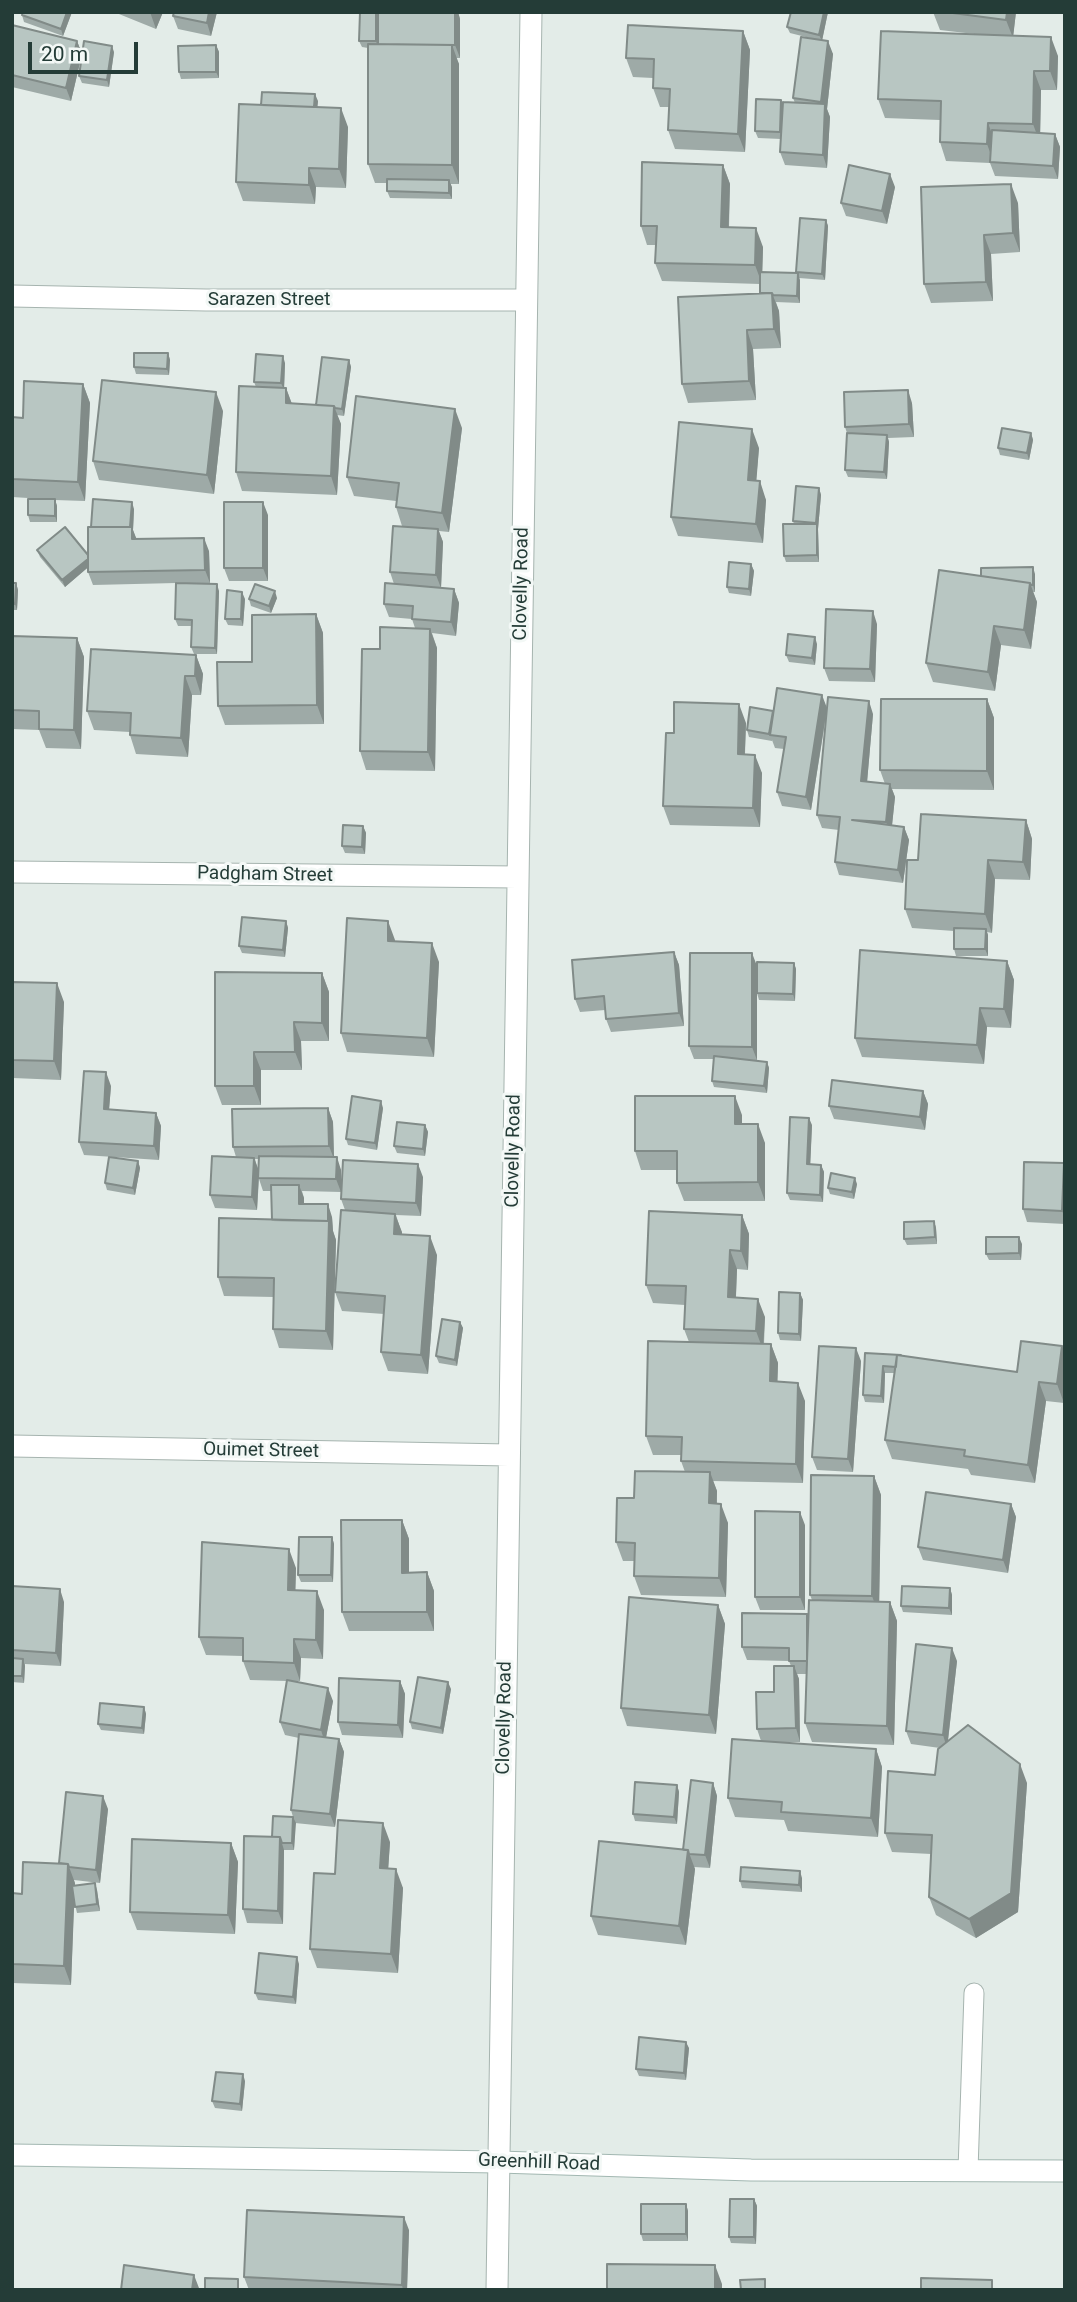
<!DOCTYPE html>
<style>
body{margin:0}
#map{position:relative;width:1077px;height:2302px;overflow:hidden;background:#e3ece8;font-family:Roboto,sans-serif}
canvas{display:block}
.frame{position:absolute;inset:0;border:14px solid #243c37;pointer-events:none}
.scale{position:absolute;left:28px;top:42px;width:110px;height:32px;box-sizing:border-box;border:4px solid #243c37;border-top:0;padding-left:9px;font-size:21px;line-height:24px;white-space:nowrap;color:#243c37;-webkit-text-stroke:5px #f3f8f6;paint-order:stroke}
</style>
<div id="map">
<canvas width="1077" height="2302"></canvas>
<div class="frame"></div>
<div class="scale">20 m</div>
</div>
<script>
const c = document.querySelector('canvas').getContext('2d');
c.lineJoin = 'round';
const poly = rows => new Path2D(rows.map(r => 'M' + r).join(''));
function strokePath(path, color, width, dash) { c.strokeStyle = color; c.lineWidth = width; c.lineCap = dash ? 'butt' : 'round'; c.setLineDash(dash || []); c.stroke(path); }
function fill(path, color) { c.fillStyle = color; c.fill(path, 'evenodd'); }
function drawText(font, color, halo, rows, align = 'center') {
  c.font = font + ' Roboto,sans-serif'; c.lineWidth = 6; c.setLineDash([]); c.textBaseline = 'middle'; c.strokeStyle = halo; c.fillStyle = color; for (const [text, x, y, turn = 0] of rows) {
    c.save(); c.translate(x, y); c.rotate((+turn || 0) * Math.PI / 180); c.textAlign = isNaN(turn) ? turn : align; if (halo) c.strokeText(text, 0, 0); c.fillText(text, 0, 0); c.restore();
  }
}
const lane = poly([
 [968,2170,974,1993]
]);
const street = poly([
 [12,296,206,300,526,300],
 [12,872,518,877],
 [12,1446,509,1455],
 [497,2290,531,12]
]);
const secondary = poly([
 [12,2155,499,2162,751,2170,1065,2171]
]);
strokePath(lane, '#a6b4af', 21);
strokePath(street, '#a6b4af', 23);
strokePath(secondary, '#a2b7b1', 23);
strokePath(lane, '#fff', 19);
strokePath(street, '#fff', 21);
strokePath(secondary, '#fff', 21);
fill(poly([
 [72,12,63,36,24,22,22,15],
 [114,12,163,12,156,29],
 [217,12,211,36,178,29,173,16],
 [376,12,378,17,378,12,458,12,460,19,460,58,456,58,459,64,459,184,451,184,452,199,390,198,387,191,387,183,375,183,368,164,368,48,362,47,359,41],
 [716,12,740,12,740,14],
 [791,12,828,12,822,40,833,54,827,109,830,117,827,168,785,165,780,152,781,139,758,138,755,131,783,105,795,103,793,98,810,38,790,33,787,27],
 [933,12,1016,12,1013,36,1058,56,1057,90,1041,90,1040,133,1055,134,1060,147,1058,179,995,176,990,163,946,161,940,142,940,120,885,118,878,99,983,35,940,30],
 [12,25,77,41,82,54,71,101,12,87],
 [743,31,750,50,745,152,675,149,668,130,669,107,660,107,653,88,653,78,633,77,626,58],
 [216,45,219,52,219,78,181,79,179,72],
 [114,52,109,87,82,83,79,76],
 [318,101,317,107,348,127,346,188,316,187,315,204,243,201,236,182],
 [723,165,730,184,729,227,763,247,762,272,796,273,796,272,826,220,828,226,825,280,799,278,800,303,776,302,779,311,781,348,753,349,756,400,688,403,682,384,760,293,760,284,662,281,655,263,656,245,647,245,641,226],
 [895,187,887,224,846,216,841,203],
 [1018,203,1020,252,991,254,993,301,931,303,924,284],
 [168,353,170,360,169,375,136,374,134,367],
 [349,360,351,367,344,416,337,415,341,424,337,495,242,491,236,472,256,387,254,382,285,363,284,388,286,388,292,404,316,405],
 [83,384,90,403,85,501,55,500,57,506,57,522,30,522,28,515,44,499,12,497,12,417,23,418],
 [912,403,914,437,888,438,889,442,887,479,848,477,845,470,847,433,845,427],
 [223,411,214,494,99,480,93,461],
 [462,428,449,532,439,531,443,542,441,588,454,589,459,603,456,636,432,633,437,648,435,771,366,770,360,751,380,649,415,628,412,619,389,617,384,604,394,584,390,572,402,526,396,507,396,501,354,496,347,477],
 [1031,433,1033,440,1029,460,1000,455,998,448],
 [759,448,756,480,766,500,763,543,678,536,671,517],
 [819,488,821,495,818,529,819,562,786,562,784,556,794,524,793,521],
 [134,509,133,530,136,539,209,551,210,583,183,583,219,591,217,654,194,654,191,647,192,626,178,626,175,619,176,583,93,585,88,572,88,567,65,587,40,557,37,550,88,555,91,527],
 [268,515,268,581,229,581,224,568],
 [751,564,754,571,751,596,729,593,727,587],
 [1035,574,1035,592,1033,592,1037,602,1031,649,1001,645,995,691,933,682,926,663,981,576],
 [12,583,16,583,18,590,17,610,12,610],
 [277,598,271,613,251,606,249,599],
 [245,599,243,626,228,625,225,619],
 [316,614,323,633,324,724,225,725,218,706],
 [877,624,875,682,829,681,824,668],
 [12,636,77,638,84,657,81,749,46,748,39,730,12,729],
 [817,644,815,665,789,662,786,655],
 [196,655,203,674,201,695,192,695,188,757,136,754,130,735,130,732,94,730,87,711],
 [987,699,994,718,994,790,892,789,895,797,892,825,904,827,909,840,903,883,839,875,835,862,839,830,822,828,817,815,827,710,811,810,782,806,777,792,784,749,775,748,772,740,772,741,749,737,747,730,773,711,827,708,873,714,867,782,885,784,880,770],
 [746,723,745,754,762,773,760,827,670,825,663,806,674,733],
 [1026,820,1032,839,1030,880,995,879,992,933,987,932,988,935,988,956,956,956,954,949,954,931,912,928,905,909,918,860],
 [363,826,366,833,365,854,345,853,342,846],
 [286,921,288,928,285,957,242,953,239,946],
 [395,940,395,941,439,962,434,1057,347,1052,341,1033],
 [674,952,679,965,684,1026,611,1032,606,1019,605,1010,580,1012,575,999],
 [1007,961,1014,980,1011,1028,987,1027,984,1064,862,1057,855,1038],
 [794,963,796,969,795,1001,759,1000,757,993,757,1060,748,1060,767,1062,769,1068,767,1093,714,1087,712,1081,714,1059,694,1059,689,1046,757,966],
 [322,973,329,992,329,1041,301,1041,302,1070,261,1070,261,1105,222,1105,215,1086],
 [12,982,64,1002,61,1080,13,1078,12,1089],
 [111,1086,109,1109,156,1113,161,1126,159,1160,84,1155,79,1142],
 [923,1091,928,1104,925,1130,834,1119,829,1106],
 [328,1108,333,1122,334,1157,341,1170,341,1192,302,1191,304,1198,304,1204,332,1217,333,1231,336,1240,333,1350,279,1348,273,1329,274,1297,224,1296,218,1277,272,1220,271,1191,263,1191,259,1179,257,1210,215,1208,210,1195,236,1157,233,1147],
 [255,1159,259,1159,258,1170],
 [383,1108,377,1150,348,1145,346,1139],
 [742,1115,742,1124,765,1143,765,1201,684,1201,677,1183,677,1170,641,1170,635,1151],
 [425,1125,428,1132,425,1156,397,1153,394,1146],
 [812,1125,810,1164,821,1165,824,1172,823,1202,790,1200,787,1193],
 [138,1161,140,1168,135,1195,107,1190,105,1183],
 [1064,1163,1065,1166,1065,1224,1027,1222,1023,1209],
 [423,1177,421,1216,396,1215,402,1234,437,1255,428,1374,388,1371,381,1352,384,1314,342,1311,335,1292,345,1210,341,1199],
 [857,1184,854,1199,830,1194,828,1188],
 [742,1215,749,1234,748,1270,737,1269,736,1297,765,1317,764,1344,771,1344,778,1363,777,1382,805,1401,803,1483,713,1481,717,1491,717,1504,728,1523,726,1597,641,1595,634,1576,634,1561,623,1561,616,1542,634,1498,685,1472,681,1461,681,1455,653,1455,646,1436,689,1342,684,1329,685,1305,653,1303,646,1285],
 [934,1221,936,1228,937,1244,907,1245,904,1239],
 [1022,1244,1021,1260,989,1260,986,1254],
 [800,1293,803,1300,801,1341,780,1340,778,1333],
 [460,1322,463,1328,457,1366,439,1363,436,1356],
 [1062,1346,1065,1354,1064,1403,1046,1401,1035,1483,971,1475,968,1469,892,1459,885,1440,895,1373,885,1373,884,1403,865,1402,863,1395,865,1353,902,1356,1017,1372],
 [861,1361,853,1472,817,1470,812,1457],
 [874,1476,881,1495,879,1602,890,1602,897,1621,894,1745,812,1742,805,1723,807,1674,797,1674,799,1679,800,1742,773,1742,876,1749,882,1767,878,1837,788,1831,784,1820,735,1817,728,1798,761,1741,757,1729,774,1692,791,1666,789,1661,747,1660,742,1647,807,1614,809,1617,812,1600,810,1595],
 [1011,1504,1016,1517,1008,1573,923,1560,918,1547],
 [402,1520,409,1539,409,1573,427,1572,434,1591,434,1631,349,1631,342,1612],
 [805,1525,805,1610,760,1610,755,1597],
 [332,1537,334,1544,333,1582,301,1582,298,1575],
 [296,1568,295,1591,324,1610,323,1659,301,1658,300,1681,293,1681,333,1701,326,1737,339,1739,344,1752,335,1827,295,1823,294,1850,284,1850,283,1924,247,1923,243,1909,272,1837,293,1817,291,1810,299,1738,285,1735,280,1722,287,1681,250,1680,243,1661,243,1656,206,1655,199,1637],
 [12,1586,64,1602,61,1666,25,1664,24,1683,12,1682],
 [950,1588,952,1595,952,1615,903,1612,901,1606],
 [718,1605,725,1624,716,1734,627,1726,621,1708],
 [957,1661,948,1741,1027,1783,1018,1912,976,1938,936,1915,929,1897,931,1854,892,1852,885,1833,935,1775,940,1748,911,1744,906,1731],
 [400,1681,405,1694,403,1738,342,1735,338,1722],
 [451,1689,443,1734,412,1729,410,1722],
 [144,1707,146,1714,144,1734,101,1730,98,1724],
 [713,1783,717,1796,710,1868,694,1867,695,1869,686,1945,598,1935,591,1916,683,1850],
 [677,1785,679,1792,677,1824,635,1821,633,1814],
 [108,1809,100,1883,74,1880,75,1886,97,1890,100,1911,77,1913,74,1900,71,1985,12,1983,12,1893,22,1894,59,1863],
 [390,1842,388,1869,403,1888,398,1973,317,1968,310,1949,335,1874],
 [231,1843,238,1862,235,1934,137,1930,130,1912],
 [802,1878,802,1892,742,1888,740,1881],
 [299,1964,296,2004,258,2000,255,1993],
 [689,2048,686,2080,639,2076,636,2069],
 [245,2081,242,2111,215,2108,212,2101],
 [754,2199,757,2206,756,2244,731,2243,729,2237],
 [686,2204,688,2211,688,2241,643,2241,641,2234],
 [409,2230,407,2290,249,2290,244,2277]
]), '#9eaaa7');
fill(poly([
 [67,12,72,12,63,36,61,29],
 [150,12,163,12,156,29],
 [209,12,217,12,211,36,207,23],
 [376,12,379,19,378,48,376,41],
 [455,12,458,12,460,19,460,58,455,45],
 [824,12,828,12,822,41,819,35],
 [1007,12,1016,12,1013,38,1006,20],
 [743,31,750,50,745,152,738,134],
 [1051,37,1058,56,1057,90,1050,71],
 [77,41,82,54,71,101,66,88],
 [828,41,833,54,827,109,830,117,827,168,823,155,825,112,821,102],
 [216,45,219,52,219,78,216,72],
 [452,45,459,64,459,184,452,165],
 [112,46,114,52,109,87,107,80],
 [1034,71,1041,90,1040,143,1033,124],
 [315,94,318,101,316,122,314,116],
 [781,100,783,106,783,139,780,132],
 [341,108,348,127,346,188,339,169],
 [988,123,995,142,994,163,987,144],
 [1055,134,1060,147,1058,179,1053,166],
 [723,165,730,184,728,246,721,227],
 [309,168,316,187,315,204,309,185],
 [890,174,895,187,887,224,882,211],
 [449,180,452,187,452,199,449,193],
 [1011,184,1018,203,1020,252,1013,233],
 [826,220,828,226,825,280,822,274],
 [756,228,763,247,762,284,755,265],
 [984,235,991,254,993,301,986,282],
 [798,273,800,280,800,303,797,296],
 [772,293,779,311,781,348,774,329],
 [747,330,753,349,756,400,749,381],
 [168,353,170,360,169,375,167,369],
 [283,356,285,363,284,390,281,383],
 [349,360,351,367,344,416,342,409],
 [83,384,90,403,85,501,78,482],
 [286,388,293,407,286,403],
 [908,390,912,403,914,437,909,424],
 [216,392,223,411,214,494,207,475],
 [334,406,341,424,337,495,331,476],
 [455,409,462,428,449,532,442,513],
 [752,429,759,448,755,498,748,480],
 [1031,433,1033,440,1029,460,1027,453],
 [887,435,889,442,887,479,884,472],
 [760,481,766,500,763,543,756,524],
 [819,488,821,495,818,529,819,562,817,555,816,523],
 [55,499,57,506,57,522,55,516],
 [132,502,134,509,133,530,137,540,137,552,130,531],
 [263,502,268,515,268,581,263,568],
 [438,529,443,542,441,588,436,575],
 [204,538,209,551,210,583,205,570],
 [90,557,92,564,65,587,62,580],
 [751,564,754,571,751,596,749,589],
 [1033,567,1035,574,1035,592,1033,585],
 [16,583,18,590,17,610,15,604],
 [1030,583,1037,602,1031,649,1024,630],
 [217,584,219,591,217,654,215,648],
 [454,589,459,603,456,636,451,622],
 [275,591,277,598,271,613,269,606],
 [242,592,245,599,243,626,241,619],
 [873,611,877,624,875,682,870,669],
 [316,614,323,633,324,724,317,705],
 [994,626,1001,645,995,691,988,672],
 [430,629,437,648,435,771,428,752],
 [815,637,817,644,815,665,812,658],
 [77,638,84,657,81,749,74,730],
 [196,655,203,674,201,695,195,676],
 [185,676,192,695,188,757,181,738],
 [822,695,827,708,811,810,806,797],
 [987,699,994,718,994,790,987,771],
 [869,701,873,714,866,794,861,781],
 [739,704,746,723,744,773,738,754],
 [755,755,762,773,760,827,753,808],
 [890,784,895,797,891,835,886,822],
 [1026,820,1032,839,1030,880,1023,862],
 [363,826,366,833,365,854,362,847],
 [904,827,909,840,903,883,898,870],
 [988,860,995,879,992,933,985,914],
 [286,921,288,928,285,957,283,950],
 [388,921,395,940,394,960,388,941],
 [986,929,988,935,988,956,985,949],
 [432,943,439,962,434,1057,427,1038],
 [674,952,679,965,684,1026,679,1013],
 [752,953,757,966,757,1060,752,1047],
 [1007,961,1014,980,1011,1028,1004,1009],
 [794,963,796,969,795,1001,793,994],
 [322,973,329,992,329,1041,322,1023],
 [57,983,64,1002,61,1080,54,1061],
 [980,1008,987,1027,984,1064,977,1045],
 [294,1022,301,1041,302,1070,295,1052],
 [254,1052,261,1070,261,1105,254,1086],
 [767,1062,769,1068,767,1093,764,1086],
 [106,1072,111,1086,108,1122,104,1109],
 [923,1091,928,1104,925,1130,920,1117],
 [735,1096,742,1115,742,1143,735,1124],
 [381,1101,383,1108,377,1150,375,1143],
 [328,1108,333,1122,334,1159,329,1146],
 [156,1113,161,1126,159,1160,154,1146],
 [809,1118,812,1125,810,1171,807,1164],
 [758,1124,765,1143,765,1201,758,1182],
 [425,1125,428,1132,425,1156,423,1149],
 [337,1157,341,1170,341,1192,336,1179],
 [254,1158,259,1171,257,1210,252,1197],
 [138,1161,140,1168,135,1195,133,1188],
 [1064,1163,1065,1166,1065,1217,1062,1211],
 [418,1164,423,1177,421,1216,416,1203],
 [821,1165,824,1172,823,1202,820,1195],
 [855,1178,857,1184,854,1199,852,1192],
 [299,1185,304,1198,304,1218,299,1204],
 [328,1204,332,1217,333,1231,336,1240,333,1350,326,1331],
 [395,1214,402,1232,401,1252,394,1234],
 [742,1215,749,1234,748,1270,741,1251],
 [934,1221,936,1228,937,1244,935,1237],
 [430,1236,437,1255,428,1374,421,1355],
 [1019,1237,1022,1244,1021,1260,1019,1253],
 [730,1250,737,1269,735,1316,728,1297],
 [800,1293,803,1300,801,1341,799,1334],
 [758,1299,765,1317,763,1350,756,1331],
 [460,1322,463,1328,457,1366,455,1360],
 [771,1344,778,1363,777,1400,770,1381],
 [1062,1346,1065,1354,1064,1403,1057,1384],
 [856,1348,861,1361,853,1472,848,1459],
 [883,1366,885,1373,884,1403,881,1396],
 [1039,1382,1046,1401,1035,1483,1028,1465],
 [798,1383,805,1401,803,1483,796,1464],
 [710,1472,717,1491,716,1522,709,1503],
 [874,1476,881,1495,879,1615,872,1596],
 [721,1504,728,1523,726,1597,719,1578],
 [1011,1504,1016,1517,1008,1573,1003,1560],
 [800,1512,805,1525,805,1610,800,1597],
 [402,1520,409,1539,409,1591,402,1573],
 [332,1537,334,1544,333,1582,331,1575],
 [289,1549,296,1568,295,1609,288,1590],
 [427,1572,434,1591,434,1631,427,1612],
 [950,1588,952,1595,952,1615,949,1608],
 [60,1589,64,1602,61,1666,56,1653],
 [317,1591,324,1610,323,1659,316,1640],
 [890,1602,897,1621,894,1745,887,1726],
 [718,1605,725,1624,716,1734,709,1715],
 [294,1639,301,1658,300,1681,294,1663],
 [952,1648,957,1661,947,1748,943,1735],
 [23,1659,25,1666,24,1683,22,1676],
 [794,1666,799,1679,800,1742,796,1728],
 [400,1681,405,1694,403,1738,398,1725],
 [448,1682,451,1689,443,1734,441,1728],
 [328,1688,333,1701,325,1743,321,1730],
 [144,1707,146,1714,144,1734,142,1728],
 [339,1739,344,1752,335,1827,330,1814],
 [876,1749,882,1767,878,1837,871,1818],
 [1020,1764,1027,1783,1018,1912,976,1938,969,1919],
 [713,1783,717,1796,710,1868,705,1855],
 [677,1785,679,1792,677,1824,674,1817],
 [103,1796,108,1809,100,1883,96,1870],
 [293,1817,296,1823,294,1850,292,1843],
 [383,1823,390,1842,387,1887,380,1868],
 [280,1837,284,1850,283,1924,278,1911],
 [231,1843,238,1862,235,1934,228,1915],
 [688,1850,695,1869,686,1945,679,1926],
 [68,1864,75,1883,71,1985,64,1966],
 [396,1869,403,1888,398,1973,391,1954],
 [800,1871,802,1878,802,1892,799,1885],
 [95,1883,97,1890,100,1911,97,1904],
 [297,1957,299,1964,296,2004,293,1997],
 [686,2042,689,2048,686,2080,684,2073],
 [243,2074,245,2081,242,2111,240,2104],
 [754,2199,757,2206,756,2244,754,2237],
 [686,2204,688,2211,688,2241,686,2234],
 [404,2217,409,2230,407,2290,403,2290,402,2285],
 [715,2265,722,2284,722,2290,715,2290],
 [194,2275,199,2288,199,2290,192,2290]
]), '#818b88');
const building = poly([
 [23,12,67,12,61,29,22,15,23,12],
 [174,12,209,12,207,23,173,16,174,12],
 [360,12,376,12,376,41,359,41,360,12],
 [378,12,455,12,455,45,378,44,378,12],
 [791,12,824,12,819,35,787,27,791,12],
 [945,12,1007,12,1006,20,945,12],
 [12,25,77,41,66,88,12,75,12,25],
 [628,25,743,31,738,134,668,130,670,89,653,88,654,59,626,58,628,25],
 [881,31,1051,37,1050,71,1034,71,1033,124,988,123,987,144,940,142,941,101,878,99,881,31],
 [801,37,828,41,821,102,793,98,801,37],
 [84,41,112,46,107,80,79,76,84,41],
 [368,44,452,45,452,165,368,164,368,44],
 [216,45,216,72,179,72,178,46,216,45],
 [262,92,315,94,314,107,261,105,262,92],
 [756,99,781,100,780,132,755,131,756,99],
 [783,102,825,104,823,155,780,152,783,102],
 [239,104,341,108,339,169,309,168,309,185,236,182,239,104],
 [992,130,1055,134,1053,166,990,162,992,130],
 [642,162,723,165,721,227,756,228,755,265,655,263,657,226,641,226,642,162],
 [849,165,890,174,882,211,841,203,849,165],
 [387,179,449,180,449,193,387,191,387,179],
 [1011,184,1013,233,984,235,986,282,924,284,921,187,1011,184],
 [800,218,826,220,822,274,796,272,800,218],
 [760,272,798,273,797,296,773,295,772,293,760,293,760,272],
 [772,293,774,329,747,330,749,381,682,384,678,297,772,293],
 [134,353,168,353,167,369,134,367,134,353],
 [256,354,283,356,281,383,254,382,256,354],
 [322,357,349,360,342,409,335,408,334,406,316,405,322,357],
 [102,380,216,392,207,475,93,461,102,380],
 [24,381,83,384,78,482,12,479,12,417,23,418,24,381],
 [239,386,286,388,286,403,334,406,331,476,236,472,239,386],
 [908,390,909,424,845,427,844,392,908,390],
 [356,396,455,409,442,513,396,507,399,483,347,477,356,396],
 [679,422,752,429,748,480,760,481,756,524,671,517,679,422],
 [1002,428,1031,433,1027,453,998,448,1002,428],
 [847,433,887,435,884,472,845,470,847,433],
 [796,486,819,488,816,523,793,521,796,486],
 [28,499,55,499,55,516,28,515,28,499],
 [93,499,132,502,130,527,91,527,93,499],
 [224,502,263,502,263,568,224,568,224,502],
 [783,524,817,524,817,555,784,556,783,524],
 [393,526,438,529,436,575,390,572,393,526],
 [65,527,88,555,88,559,62,580,37,550,65,527],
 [88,527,132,527,132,539,204,538,205,570,88,572,88,527],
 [729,562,751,564,749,589,727,587,729,562],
 [1033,567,1033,585,1031,585,1030,583,981,576,981,568,1033,567],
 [939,570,1030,583,1024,630,994,626,988,672,926,663,939,570],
 [12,583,16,583,15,604,12,603,12,583],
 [176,583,217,584,215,648,191,647,192,620,175,619,176,583],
 [385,583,454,589,451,622,412,619,413,606,384,604,385,583],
 [255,584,275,591,269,606,249,599,255,584],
 [227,590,242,592,241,619,225,619,227,590],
 [826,609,873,611,870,669,824,668,826,609],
 [316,614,317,705,218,706,217,662,252,662,252,615,316,614],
 [380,627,430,629,428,752,360,751,362,649,380,649,380,627],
 [788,634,815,637,812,658,786,655,788,634],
 [12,636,77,638,74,730,39,729,39,711,12,710,12,636],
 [91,649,196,655,195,676,185,676,181,738,130,735,131,713,87,711,91,649],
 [777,688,822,695,806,797,777,792,786,737,770,735,777,688],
 [828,697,869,701,861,781,890,784,886,822,852,820,904,827,898,870,835,862,840,817,817,815,828,697],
 [881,699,987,699,987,771,880,770,881,699],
 [674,702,739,704,738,754,755,755,753,808,663,806,666,733,674,733,674,702],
 [750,707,773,711,769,734,747,730,750,707],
 [921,814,1026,820,1023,862,988,860,985,914,905,909,907,860,918,860,921,814],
 [343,825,363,826,362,847,342,846,343,825],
 [242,917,286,921,283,950,239,946,242,917],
 [347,918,388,921,388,941,432,943,427,1038,341,1033,347,918],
 [954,928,986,929,985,949,954,949,954,928],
 [860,950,1007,961,1004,1009,980,1008,977,1045,855,1038,860,950],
 [674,952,679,1013,606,1019,604,996,575,999,572,960,674,952],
 [690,953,752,953,752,1047,689,1046,690,953],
 [757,962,794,963,793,994,757,993,757,962],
 [215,972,322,973,322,1023,294,1022,295,1052,254,1052,254,1086,215,1086,215,972],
 [12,982,57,983,54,1061,12,1060,12,982],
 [714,1056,767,1062,764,1086,712,1081,714,1056],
 [84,1071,106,1072,104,1109,156,1113,154,1146,79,1142,84,1071],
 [832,1080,923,1091,920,1117,829,1106,832,1080],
 [352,1096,381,1101,375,1143,346,1139,352,1096],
 [635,1096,735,1096,735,1124,758,1124,758,1182,677,1183,677,1151,635,1151,635,1096],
 [328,1108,329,1146,233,1147,232,1109,328,1108],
 [790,1117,809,1118,807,1164,821,1165,820,1195,787,1193,790,1117],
 [397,1122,425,1125,423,1149,394,1146,397,1122],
 [212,1156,254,1158,252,1197,210,1195,212,1156],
 [259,1156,337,1157,336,1179,258,1178,259,1156],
 [109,1157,138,1161,133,1188,105,1183,109,1157],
 [343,1160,418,1164,416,1203,341,1199,343,1160],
 [1024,1162,1064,1163,1062,1211,1023,1209,1024,1162],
 [831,1173,855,1178,852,1192,828,1188,831,1173],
 [271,1185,299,1185,299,1204,328,1204,328,1221,272,1220,271,1185],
 [341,1210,395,1214,394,1234,430,1236,421,1355,381,1352,385,1296,335,1292,341,1210],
 [649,1211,742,1215,741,1251,730,1250,728,1297,758,1299,756,1331,684,1329,686,1286,646,1285,649,1211],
 [219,1218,329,1221,326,1331,273,1329,274,1278,218,1277,219,1218],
 [934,1221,935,1237,904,1239,904,1222,934,1221],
 [986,1237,1019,1237,1019,1253,986,1254,986,1237],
 [779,1292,800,1293,799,1334,778,1333,779,1292],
 [442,1319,460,1322,455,1360,436,1356,442,1319],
 [648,1341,771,1344,770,1381,798,1383,796,1464,681,1461,682,1437,646,1436,648,1341],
 [1021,1341,1062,1346,1057,1384,1039,1382,1028,1465,964,1456,965,1450,885,1440,897,1355,1017,1372,1021,1341],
 [819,1346,856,1348,848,1459,812,1457,819,1346],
 [865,1353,901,1355,897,1355,896,1367,883,1366,881,1396,863,1395,865,1353],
 [635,1471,710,1472,709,1503,721,1504,719,1578,634,1576,635,1543,616,1542,617,1498,634,1498,635,1471],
 [811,1475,874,1476,872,1596,810,1595,811,1475],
 [926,1492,1011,1504,1003,1560,918,1547,926,1492],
 [755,1511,800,1512,800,1597,755,1597,755,1511],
 [341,1520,402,1520,402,1573,427,1572,427,1612,342,1612,341,1520],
 [299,1537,332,1537,331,1575,298,1575,299,1537],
 [202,1542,289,1549,288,1590,317,1591,316,1640,294,1639,294,1663,243,1661,243,1638,199,1637,202,1542],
 [12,1586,60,1589,56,1653,12,1650,12,1586],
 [902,1586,950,1588,949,1608,901,1606,902,1586],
 [629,1597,718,1605,709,1715,621,1708,629,1597],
 [809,1600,890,1602,887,1726,805,1723,809,1600],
 [742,1613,807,1614,807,1661,789,1661,789,1648,742,1647,742,1613],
 [916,1644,952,1648,943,1735,906,1731,916,1644],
 [12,1658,23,1659,22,1676,12,1676,12,1658],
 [774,1666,794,1666,796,1728,757,1729,756,1692,774,1692,774,1666],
 [418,1677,448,1682,441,1728,410,1722,418,1677],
 [339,1678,400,1681,398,1725,338,1722,339,1678],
 [287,1680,328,1688,321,1730,280,1722,287,1680],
 [100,1703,144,1707,142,1728,98,1724,100,1703],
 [968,1725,1020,1764,1011,1893,969,1919,929,1897,932,1835,885,1833,888,1771,935,1775,938,1749,968,1725],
 [299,1734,339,1739,330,1814,291,1810,299,1734],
 [732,1739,876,1749,871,1818,781,1812,782,1802,728,1798,732,1739],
 [691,1780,713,1783,705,1855,689,1854,688,1850,683,1850,691,1780],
 [635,1782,677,1785,674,1817,633,1814,635,1782],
 [66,1792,103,1796,96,1870,69,1867,68,1864,59,1863,66,1792],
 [273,1816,293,1817,292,1843,282,1843,280,1837,272,1837,273,1816],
 [338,1820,383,1823,380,1868,396,1869,391,1954,310,1949,314,1873,335,1874,338,1820],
 [244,1836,280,1837,278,1911,243,1909,244,1836],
 [132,1839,231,1843,228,1915,130,1912,132,1839],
 [599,1841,688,1850,679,1926,591,1916,599,1841],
 [23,1862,68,1864,64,1966,12,1964,12,1893,22,1894,23,1862],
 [741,1867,800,1871,799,1885,740,1881,741,1867],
 [95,1883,97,1904,75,1907,72,1886,95,1883],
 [259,1953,297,1957,293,1997,255,1993,259,1953],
 [639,2037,686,2042,684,2073,636,2069,639,2037],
 [216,2072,243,2074,240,2104,212,2101,216,2072],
 [730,2199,754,2199,754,2237,729,2237,730,2199],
 [641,2204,686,2204,686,2234,641,2234,641,2204],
 [247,2210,404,2217,402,2285,244,2277,247,2210],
 [607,2264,715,2265,715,2290,607,2290,607,2264],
 [124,2265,194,2275,192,2290,121,2290,124,2265],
 [205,2278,238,2279,238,2290,205,2290,205,2278],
 [921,2278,992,2280,992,2290,921,2290,921,2278],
 [765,2279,765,2290,741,2290,740,2280,765,2279]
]);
fill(building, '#b8c6c2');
strokePath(building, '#818b88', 2);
drawText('19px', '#243c37', '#f3f8f6', [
 ["Sarazen Street",269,300],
 ["Clovelly Road",522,584,-89],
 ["Padgham Street",265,875,1],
 ["Clovelly Road",514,1151,-89],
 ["Ouimet Street",261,1451,1],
 ["Clovelly Road",505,1718,-89],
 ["Greenhill Road",539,2163,2]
]);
</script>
